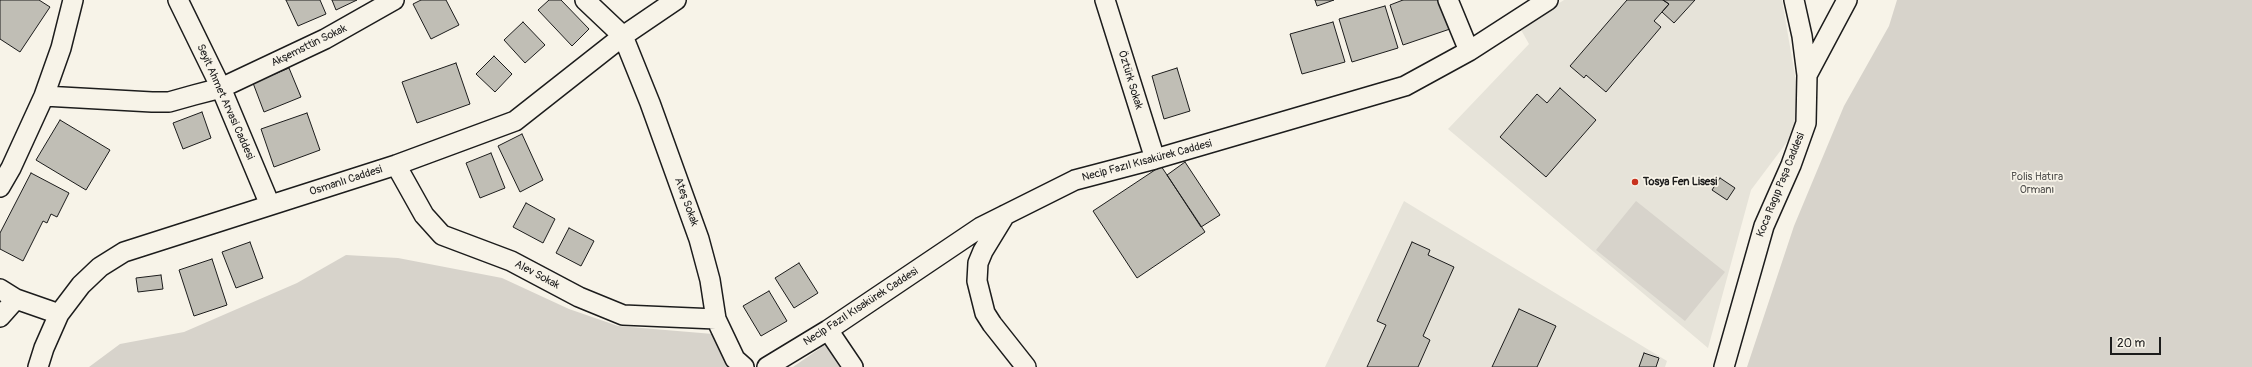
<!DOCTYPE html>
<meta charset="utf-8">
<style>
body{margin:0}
#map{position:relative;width:2252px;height:367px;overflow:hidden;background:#f7f3e8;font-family:Pangolin,sans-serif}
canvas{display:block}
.scale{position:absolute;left:2110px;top:337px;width:51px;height:18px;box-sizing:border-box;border:2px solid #1c1c1c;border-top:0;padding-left:5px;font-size:12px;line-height:14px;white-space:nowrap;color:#1c1c1c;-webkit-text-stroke:3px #f7f3e8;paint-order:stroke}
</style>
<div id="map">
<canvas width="2252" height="367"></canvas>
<div class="scale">20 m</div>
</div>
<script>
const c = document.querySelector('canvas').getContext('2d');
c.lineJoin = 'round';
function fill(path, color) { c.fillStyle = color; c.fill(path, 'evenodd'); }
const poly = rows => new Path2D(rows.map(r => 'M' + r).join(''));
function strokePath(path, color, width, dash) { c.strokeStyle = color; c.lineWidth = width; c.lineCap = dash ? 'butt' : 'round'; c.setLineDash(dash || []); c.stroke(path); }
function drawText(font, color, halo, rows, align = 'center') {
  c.font = font + ' Pangolin,sans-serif'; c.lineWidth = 3.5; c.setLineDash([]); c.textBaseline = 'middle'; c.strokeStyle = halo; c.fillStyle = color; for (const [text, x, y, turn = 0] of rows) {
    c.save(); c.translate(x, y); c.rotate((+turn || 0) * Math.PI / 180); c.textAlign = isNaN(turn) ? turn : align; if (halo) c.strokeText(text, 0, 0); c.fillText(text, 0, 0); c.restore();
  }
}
fill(poly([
 [1564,0,1782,0,1799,99,1796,130,1751,190,1708,348,1448,129,1529,44,1520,28],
 [1404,201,1667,361,1665,367,1325,367]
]), '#e6e3d9');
fill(poly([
 [1897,0,2252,0,2252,367,1747,367,1794,226,1844,106,1889,26],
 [1636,201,1725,272,1685,321,1596,250],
 [346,255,398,258,502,278,569,309,618,326,713,334,729,367,89,367,120,344,184,332,297,283],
 [826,344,841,367,793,367]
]), '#d7d3cb');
const building = poly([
 [0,0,39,0,50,7,20,52,0,39,0,0],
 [286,0,320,0,326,14,298,26,286,0],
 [332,0,357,0,336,10,332,0],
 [421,0,446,0,459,25,431,39,413,4,421,0],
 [549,0,561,0,589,29,572,46,538,10,549,0],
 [1315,0,1334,0,1317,6,1315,0],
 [1403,0,1440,0,1450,29,1403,45,1390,5,1403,0],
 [1627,0,1663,0,1669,4,1654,21,1661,27,1606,92,1586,75,1584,78,1570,66,1627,0],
 [1663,0,1695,0,1674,23,1662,12,1669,4,1663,0],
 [1385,6,1398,48,1352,62,1339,19,1385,6],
 [523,22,545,45,525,63,504,40,523,22],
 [1333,22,1345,62,1302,74,1290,34,1333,22],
 [494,56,512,74,495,92,476,74,494,56],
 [456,63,470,104,417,123,402,82,456,63],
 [289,68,301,97,264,112,253,83,289,68],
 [1177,68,1190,111,1164,119,1152,76,1177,68],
 [1560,88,1596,120,1546,177,1500,137,1537,94,1547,103,1560,88],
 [202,112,211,138,183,149,173,123,202,112],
 [307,113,320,150,274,167,261,129,307,113],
 [60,120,110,150,86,190,36,160,60,120],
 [522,134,543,180,520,192,498,146,522,134],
 [491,153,505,188,480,198,466,163,491,153],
 [1185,162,1220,215,1201,227,1167,175,1185,162],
 [1161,166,1205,232,1137,278,1093,211,1161,166],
 [31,173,69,193,57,217,51,214,47,223,43,221,23,261,0,249,0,233,31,173],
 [1720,178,1735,188,1727,200,1712,190,1720,178],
 [526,203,555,219,543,243,513,227,526,203],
 [569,228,594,241,581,266,556,253,569,228],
 [250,242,263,278,236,288,222,252,250,242],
 [1412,242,1430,250,1428,255,1454,267,1423,336,1430,340,1418,367,1367,367,1386,325,1377,321,1412,242],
 [212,259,227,305,194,316,179,270,212,259],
 [799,263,818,293,794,308,775,278,799,263],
 [161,275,163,289,138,292,136,278,161,275],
 [769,291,787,321,761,336,743,306,769,291],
 [1519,309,1556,326,1537,367,1492,367,1519,309],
 [1644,353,1659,358,1656,367,1639,367,1644,353]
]);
fill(building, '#c0beb5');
strokePath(building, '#1c1c1c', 1);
const minor = poly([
 [178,0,221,88,270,205],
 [585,0,623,36,650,103,699,239,710,280,716,319,735,359,744,367],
 [1105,0,1155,159],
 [1448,0,1469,51],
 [1807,75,1847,0],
 [44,96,152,102,169,102,194,95,221,88,325,39,394,0],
 [396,165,424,215,442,235,511,261,579,297,623,315,716,319],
 [0,187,11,168,44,96,61,48,73,0],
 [1005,215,983,251,978,263,977,281,985,313,992,324,1026,367],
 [0,289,16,299,59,314],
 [0,317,16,299],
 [828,330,853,367],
 [38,367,44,348,59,314,81,285,100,267,124,252,396,165,515,121,623,36,676,0],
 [767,367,828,330,981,227,1075,180,1155,159,1405,86,1469,51,1548,0],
 [1724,367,1764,226,1791,165,1806,123,1807,75,1802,36,1794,0]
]);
strokePath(minor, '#1c1c1c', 22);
strokePath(minor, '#f7f3e8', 19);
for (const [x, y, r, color] of [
 [1635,182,4,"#c8321e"]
]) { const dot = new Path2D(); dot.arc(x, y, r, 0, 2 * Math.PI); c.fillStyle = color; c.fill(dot); strokePath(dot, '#f7f3e8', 1.5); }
drawText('11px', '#1c1c1c', '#f7f3e8', [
 ["Akşemsttin Sokak",309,46,-26],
 ["Öztürk Sokak",1130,80,73],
 ["Seyit Ahmet Arvasi Caddesi",225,102,66],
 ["Necip Fazıl Kısakürek Caddesi",1147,161,-15],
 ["Osmanlı Caddesi",346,181,-18],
 ["Koca Ragıp Paşa Caddesi",1781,185,-68],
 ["Ateş Sokak",686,202,70],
 ["Alev Sokak",537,275,28],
 ["Necip Fazıl Kısakürek Caddesi",861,307,-33]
]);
drawText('11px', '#545351', '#f7f3e8', [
 ["Polis Hatıra",2037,177],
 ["Ormanı",2037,190]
]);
drawText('bold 11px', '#1c1c1c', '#f7f3e8', [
 ["Tosya Fen Lisesi",1643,182]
], 'left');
</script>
